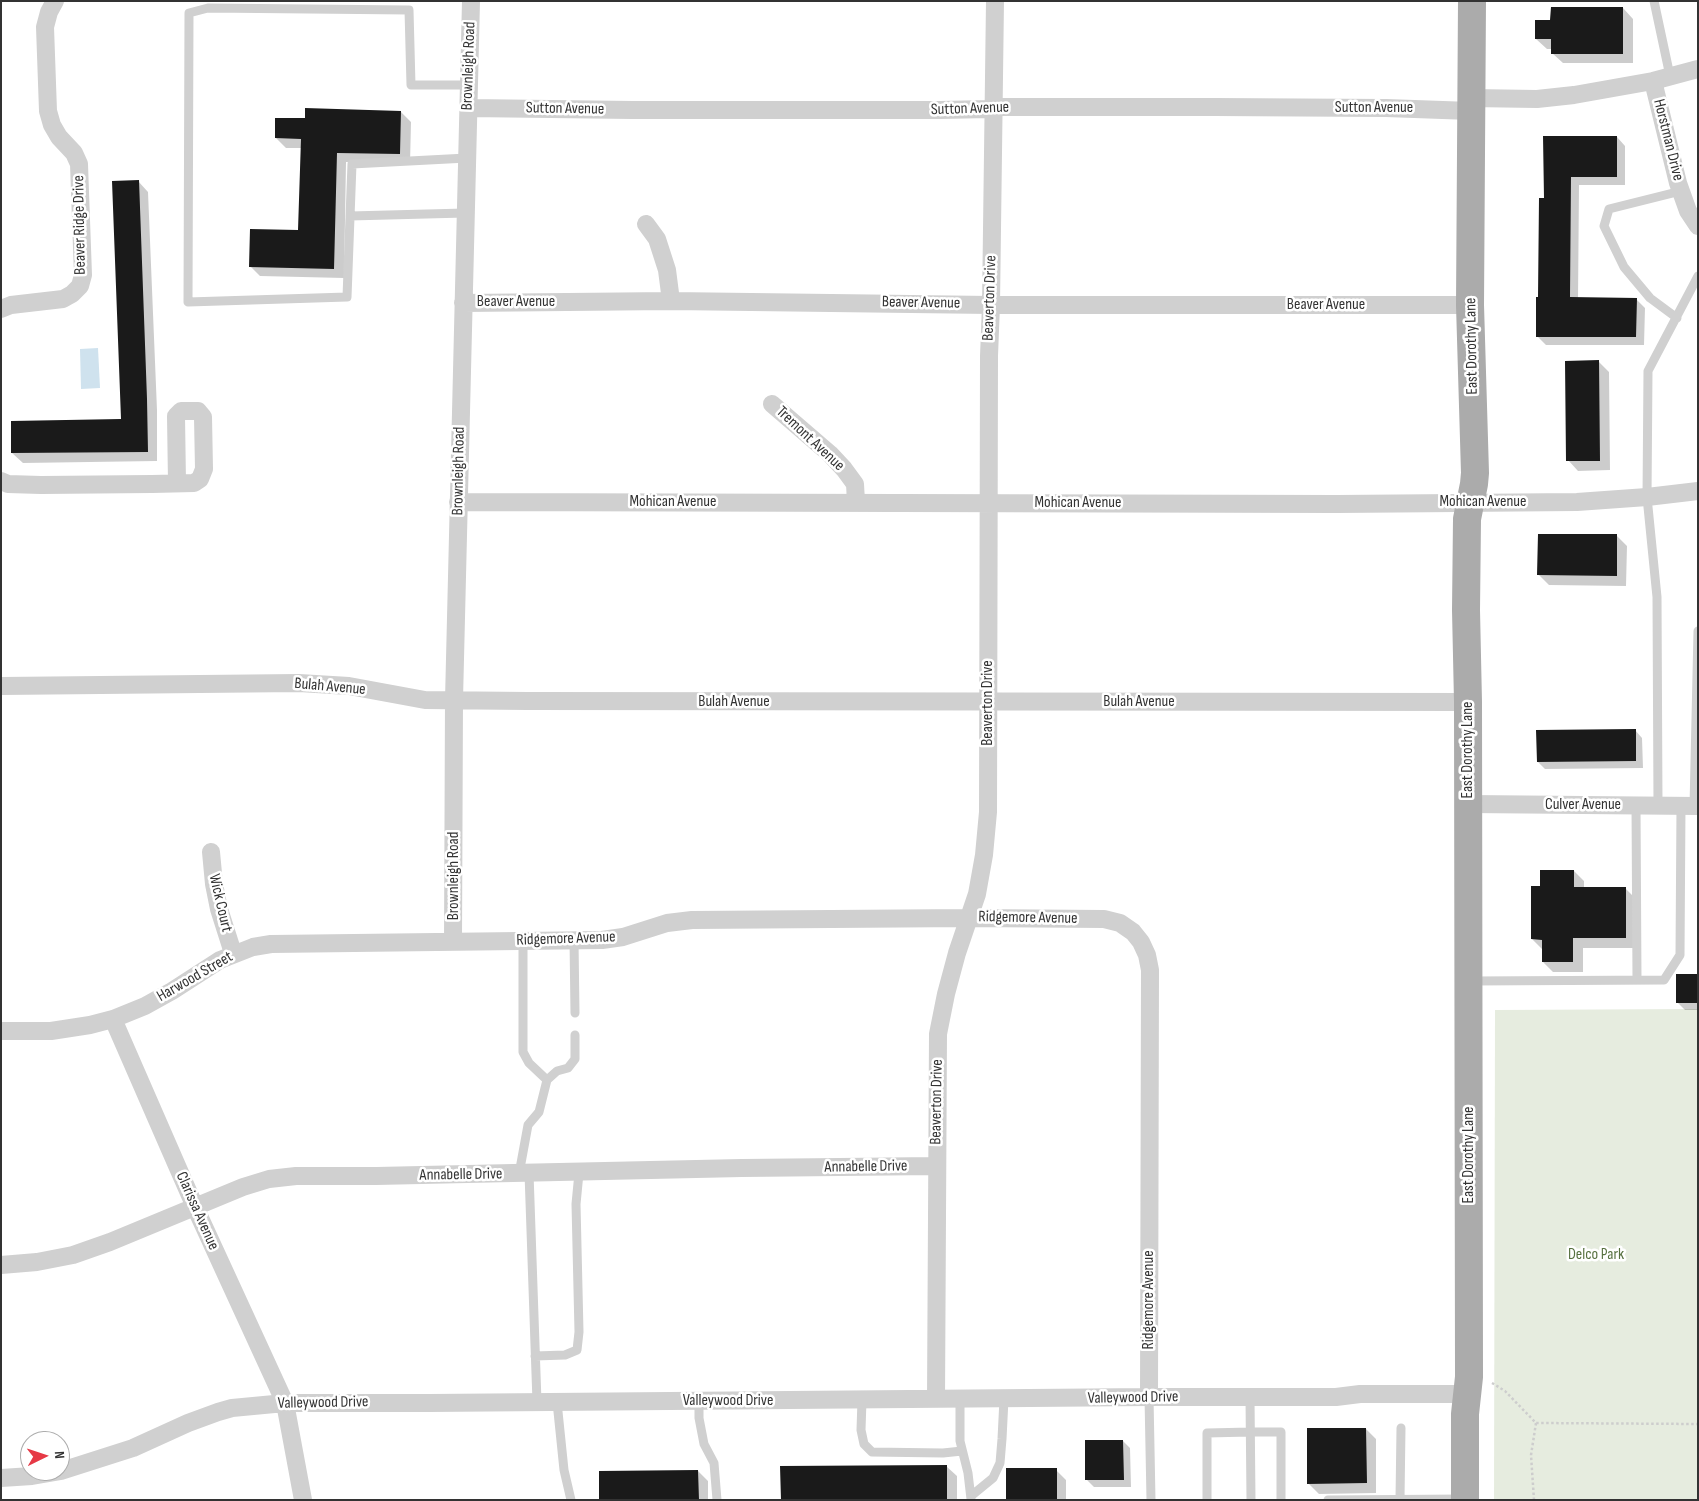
<!DOCTYPE html>
<style>
body{margin:0}
#map{position:relative;width:1699px;height:1501px;overflow:hidden;background:#fff;font-family:"Sofia Sans Condensed",sans-serif}
canvas{display:block}
.frame{position:absolute;inset:0;border:2px solid #333;pointer-events:none}
.north{position:absolute;left:20px;top:1431px;width:50px;height:50px;box-sizing:border-box;background:#fff;border:1px solid #adadad;border-radius:50%;rotate:86deg;font-size:14px;font-weight:700;line-height:20px;text-align:center;color:#333}
.north::after{content:'';display:block;margin:auto;width:18px;height:22px;background:#e63946;clip-path:polygon(50% 0,100% 100%,50% 72%,0 100%)}
</style>
<div id="map">
<canvas width="1699" height="1501"></canvas>
<div class="frame"></div>
<div class="north">N</div>
</div>
<script>
const c = document.querySelector('canvas').getContext('2d');
c.lineJoin = 'round';
function fill(path, color) { c.fillStyle = color; c.fill(path, 'evenodd'); }
const poly = rows => new Path2D(rows.map(r => 'M' + r).join(''));
function strokePath(path, color, width, dash) { c.strokeStyle = color; c.lineWidth = width; c.lineCap = dash ? 'butt' : 'round'; c.setLineDash(dash || []); c.stroke(path); }
function drawText(font, color, halo, rows, align = 'center') {
  c.font = font + ' "Sofia Sans Condensed",sans-serif'; c.lineWidth = 5; c.setLineDash([]); c.textBaseline = 'middle'; c.strokeStyle = halo; c.fillStyle = color; for (const [text, x, y, turn = 0] of rows) {
    c.save(); c.translate(x, y); c.rotate((+turn || 0) * Math.PI / 180); c.textAlign = isNaN(turn) ? turn : align; if (halo) c.strokeText(text, 0, 0); c.fillText(text, 0, 0); c.restore();
  }
}
fill(poly([
 [1698,1009,1698,1500,1494,1500,1495,1010]
]), '#e6ecdf');
fill(poly([
 [98,348,100,388,81,389,80,349]
]), '#cfe2ee');
fill(poly([
 [1623,8,1633,19,1633,63,1563,63,1552,53,1552,49,1547,49,1536,39,1552,22],
 [401,112,411,122,410,164,346,162,344,278,260,276,250,266,300,231,302,148,286,148,276,138,306,119],
 [1617,137,1625,146,1625,185,1579,185,1578,299,1636,299,1645,308,1644,345,1546,345,1537,336,1545,199],
 [138,181,148,192,157,410,157,461,23,463,12,453,123,420],
 [1599,362,1609,372,1610,470,1578,471,1568,460],
 [1616,535,1627,546,1626,586,1549,585,1539,575],
 [1635,730,1642,738,1643,768,1545,769,1538,762],
 [1574,871,1584,881,1584,888,1625,888,1635,898,1636,948,1583,948,1583,972,1553,972,1543,962,1543,950,1532,939],
 [1698,975,1698,1010,1685,1010,1677,1002],
 [1366,1429,1376,1439,1376,1493,1319,1494,1309,1484],
 [1123,1441,1130,1448,1131,1487,1094,1487,1087,1480],
 [946,1466,957,1476,957,1500,782,1500],
 [1056,1470,1066,1480,1066,1500,1007,1500],
 [698,1471,708,1481,708,1500,601,1500]
]), '#0003');
fill(poly([
 [1551,7,1623,7,1623,54,1551,54,1551,39,1535,39,1535,20,1550,20],
 [305,108,401,111,400,154,337,153,334,269,249,267,250,229,298,230,301,139,275,138,275,118,305,118],
 [1543,136,1617,136,1617,177,1571,177,1570,297,1637,298,1636,337,1536,337,1536,297,1538,297,1539,198,1544,198],
 [139,180,147,399,148,452,11,453,11,421,121,419,112,181],
 [1599,360,1600,461,1566,461,1565,361],
 [1538,534,1617,534,1617,576,1537,575],
 [1636,729,1636,761,1537,762,1536,730],
 [1540,870,1574,870,1574,887,1626,887,1626,938,1573,938,1573,962,1542,962,1542,940,1531,939,1531,886,1540,886],
 [1676,974,1698,974,1698,1003,1676,1003],
 [1307,1428,1366,1428,1367,1483,1307,1484],
 [1085,1440,1123,1440,1124,1480,1085,1480],
 [947,1465,947,1500,781,1500,780,1466],
 [1006,1468,1057,1468,1057,1500,1006,1500],
 [698,1470,699,1500,599,1500,599,1471]
]), '#1a1a1a');
strokePath(poly([
 [1492,1383,1505,1391,1536,1423,1698,1424],
 [1534,1500,1531,1455,1536,1423]
]), '#cdcdcd', 2.5, [2.5, 2.5]);
strokePath(poly([
 [1654,1,1670,76],
 [467,158,352,164,347,297,188,302,189,13,208,8,409,10,411,85,469,85],
 [350,216,465,213],
 [1677,318,1650,298,1624,267,1604,226,1609,209,1681,191],
 [1636,805,1637,980],
 [1658,806,1657,597,1647,497,1648,371,1698,276],
 [1694,806,1698,631],
 [574,940,575,1013],
 [523,941,523,1052,529,1063,547,1080],
 [1472,981,1664,980,1680,955,1681,806],
 [529,1173,537,1402],
 [519,1174,528,1125,539,1112,547,1080,557,1071,568,1068,575,1059,575,1035],
 [535,1356,565,1355,577,1350,579,1332,576,1204,579,1173],
 [1149,1397,1151,1500],
 [1250,1398,1251,1500],
 [960,1399,960,1441,968,1473,971,1499],
 [862,1400,861,1430,864,1444,872,1452,943,1453,962,1451],
 [699,1401,699,1418,704,1444,714,1463,717,1500],
 [557,1402,564,1470,571,1500],
 [971,1496,993,1478,1000,1463,1002,1439,1004,1399],
 [1400,1499,1401,1428],
 [1207,1500,1207,1433,1250,1432,1281,1432,1281,1500],
 [1328,1500,1462,1499]
]), '#d0d0d0', 9);
strokePath(poly([
 [1653,81,1678,183,1688,211,1698,226],
 [1471,98,1537,99,1574,95,1653,81,1698,69],
 [468,108,633,110,940,110,989,109,994,107,1214,107,1386,108,1471,111],
 [646,224,657,239,667,270,671,301],
 [463,303,671,301,991,305,1470,305],
 [1,309,11,305,63,299,72,294,80,286,83,275,79,164,74,153,59,137,52,125,48,111,45,27,49,12,55,1],
 [772,404,830,454,844,469,855,484,856,502],
 [1,481,8,484,41,485,152,484,194,483,200,479,204,469,203,417,198,411,181,411,176,416,177,483],
 [458,502,1337,504,1577,502,1647,497,1698,491],
 [1,686,299,683,349,686,425,700,528,701,1468,702],
 [1468,804,1698,806],
 [211,852,214,884,219,909,233,953],
 [453,941,454,700,471,1],
 [113,1019,195,1207,285,1403,303,1500],
 [1,1031,51,1031,90,1025,113,1019,145,1006,172,991,220,960,253,947,271,944,602,940,623,937,667,923,692,920,970,918,1104,919,1120,923,1133,932,1141,942,1147,955,1150,970,1149,1397],
 [1,1265,37,1262,73,1255,110,1242,243,1187,269,1179,296,1176,376,1176,742,1168,936,1166],
 [936,1399,938,1034,946,994,957,953,977,894,984,855,988,812,989,356,991,305,995,1],
 [1,1478,32,1476,61,1471,133,1448,188,1423,218,1412,232,1408,285,1403,430,1403,1149,1397,1336,1397,1360,1394,1467,1394]
]), '#d0d0d0', 18);
strokePath(poly([
 [1465,1500,1465,1414,1469,1377,1468,702,1466,610,1467,519,1474,484,1475,473,1470,305,1472,1]
]), '#ababab', 28);
drawText('16px', '#333', '#fff', [
 ["Brownleigh Road",469,66,-88],
 ["Sutton Avenue",1374,108],
 ["Sutton Avenue",565,109,1],
 ["Sutton Avenue",970,109,-2],
 ["Horstman Drive",1668,140,76],
 ["Beaver Ridge Drive",80,225,-91],
 ["Beaverton Drive",990,298,-88],
 ["Beaver Avenue",516,302],
 ["Beaver Avenue",921,303,1],
 ["Beaver Avenue",1326,305],
 ["East Dorothy Lane",1472,346,-91],
 ["Tremont Avenue",810,439,43],
 ["Brownleigh Road",459,471,-89],
 ["Mohican Avenue",673,502],
 ["Mohican Avenue",1483,502],
 ["Mohican Avenue",1078,503],
 ["Bulah Avenue",330,687,5],
 ["Bulah Avenue",734,702],
 ["Bulah Avenue",1139,702],
 ["Beaverton Drive",988,703,-90],
 ["East Dorothy Lane",1468,750,-90],
 ["Culver Avenue",1583,805],
 ["Brownleigh Road",454,876,-90],
 ["Wick Court",220,903,77],
 ["Ridgemore Avenue",1028,918,1],
 ["Ridgemore Avenue",566,939,-2],
 ["Harwood Street",195,977,-30],
 ["Beaverton Drive",937,1102,-89],
 ["East Dorothy Lane",1469,1155,-90],
 ["Annabelle Drive",866,1167,-1],
 ["Annabelle Drive",461,1175,-1],
 ["Clarissa Avenue",197,1211,66],
 ["Ridgemore Avenue",1149,1300,-90],
 ["Valleywood Drive",1133,1398,-1],
 ["Valleywood Drive",728,1401],
 ["Valleywood Drive",323,1403,-1]
]);
drawText('16px', '#56703f', '#fff', [
 ["Delco Park",1596,1255]
]);
</script>
